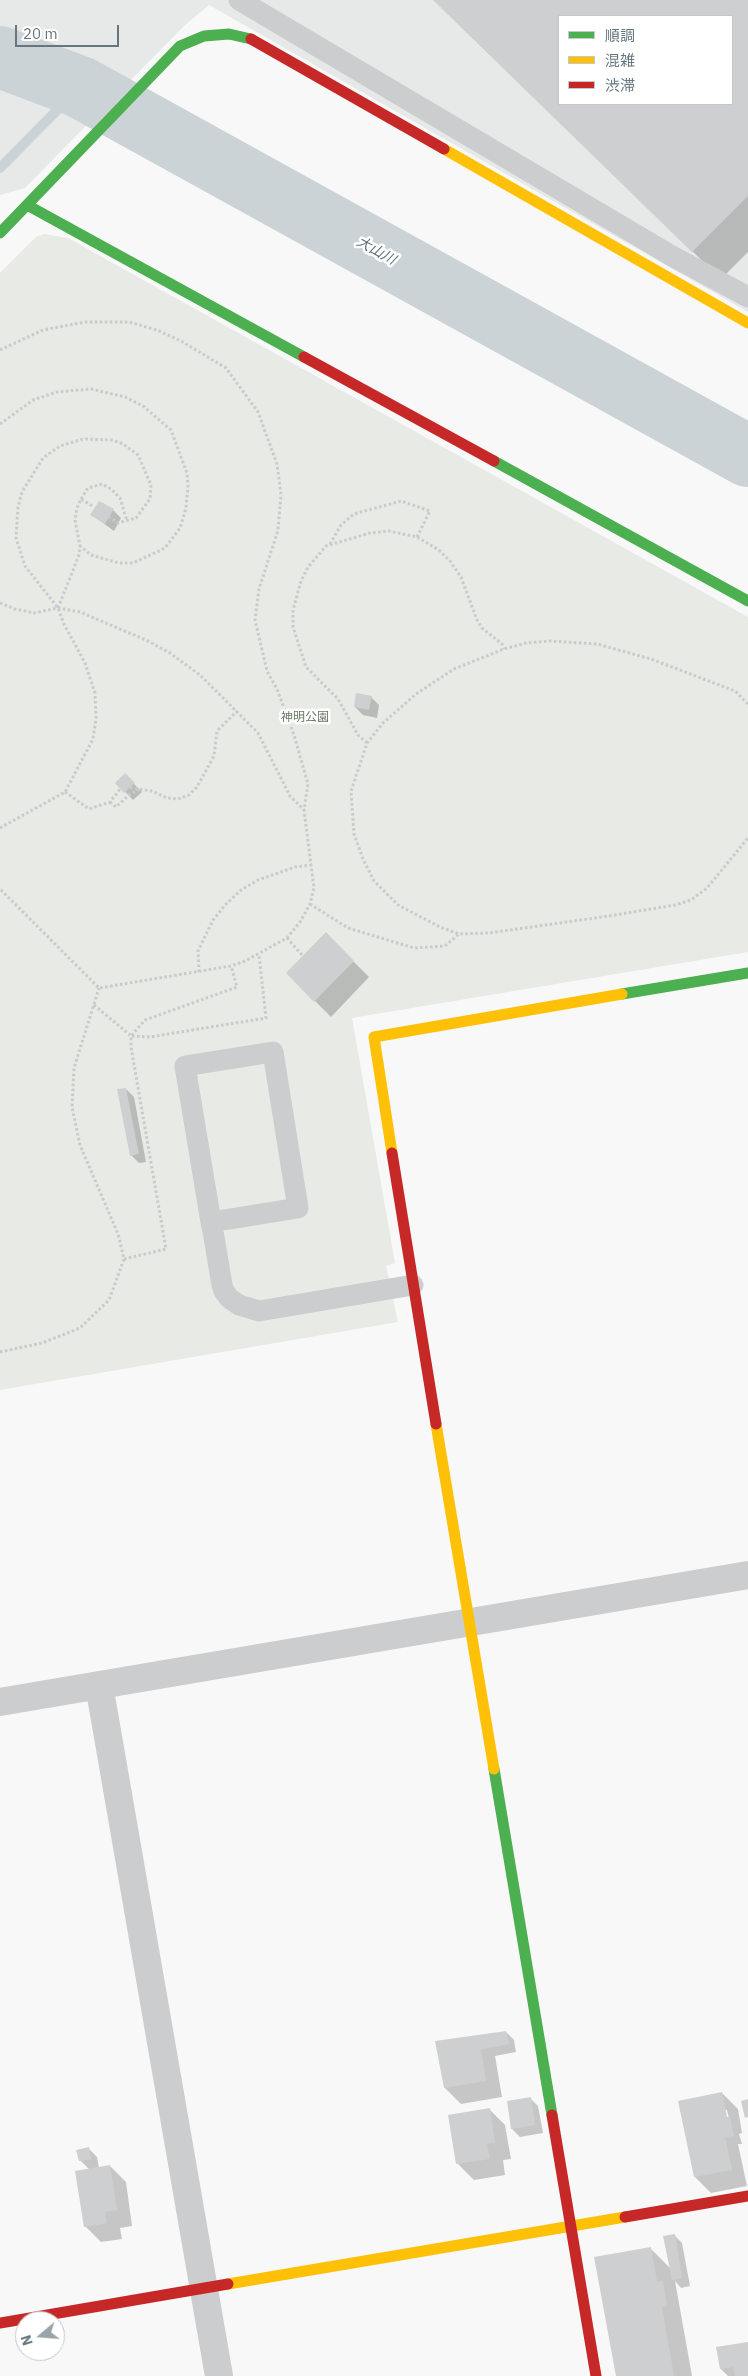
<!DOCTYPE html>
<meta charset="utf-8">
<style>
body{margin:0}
#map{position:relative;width:748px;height:2376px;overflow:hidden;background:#f8f8f8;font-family:"IBM Plex Sans","Noto Sans JP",sans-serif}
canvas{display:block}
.legend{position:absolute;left:558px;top:15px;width:175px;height:90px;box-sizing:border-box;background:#fff;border:1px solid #c2c8cc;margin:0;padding:6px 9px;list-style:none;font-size:15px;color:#66767f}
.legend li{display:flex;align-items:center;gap:10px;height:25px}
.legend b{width:25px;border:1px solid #c2c8cc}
.north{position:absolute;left:15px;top:2311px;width:50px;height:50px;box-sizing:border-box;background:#fff;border:1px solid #c2c8cc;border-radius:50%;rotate:252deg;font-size:14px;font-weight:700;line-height:20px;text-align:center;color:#66767f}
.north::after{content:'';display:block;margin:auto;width:18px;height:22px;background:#99a4a9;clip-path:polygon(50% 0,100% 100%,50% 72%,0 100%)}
.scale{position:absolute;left:15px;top:25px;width:104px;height:22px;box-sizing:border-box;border:2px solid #66767f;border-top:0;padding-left:6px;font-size:15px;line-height:18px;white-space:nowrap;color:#66767f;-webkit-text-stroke:4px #fff;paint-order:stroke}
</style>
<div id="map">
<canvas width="748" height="2376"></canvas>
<ul class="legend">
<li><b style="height:6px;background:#4caf50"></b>順調</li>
<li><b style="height:6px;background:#ffc107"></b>混雑</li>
<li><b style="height:6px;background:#c62828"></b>渋滞</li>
</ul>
<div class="north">N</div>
<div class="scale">20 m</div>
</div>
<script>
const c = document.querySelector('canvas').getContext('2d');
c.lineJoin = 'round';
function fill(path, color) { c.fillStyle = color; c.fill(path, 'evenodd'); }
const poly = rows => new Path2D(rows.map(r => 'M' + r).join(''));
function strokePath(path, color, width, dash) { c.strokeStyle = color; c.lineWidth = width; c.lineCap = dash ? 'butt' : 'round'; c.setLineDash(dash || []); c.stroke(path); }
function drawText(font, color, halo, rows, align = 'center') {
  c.font = font + ' "IBM Plex Sans","Noto Sans JP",sans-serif'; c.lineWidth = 5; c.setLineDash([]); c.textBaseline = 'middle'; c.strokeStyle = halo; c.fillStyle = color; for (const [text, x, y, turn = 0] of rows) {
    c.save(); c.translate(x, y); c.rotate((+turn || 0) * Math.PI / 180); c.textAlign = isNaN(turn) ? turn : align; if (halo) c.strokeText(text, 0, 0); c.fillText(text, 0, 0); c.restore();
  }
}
fill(poly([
 [0,0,748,0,748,312,209,5,185,25,25,188,0,195],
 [559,16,732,16,732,104,559,104]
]), '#e7e8e8');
fill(poly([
 [44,234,68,238,748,617,748,952,352,1018,395,1263,386,1266,398,1322,0,1390,0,273,36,237]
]), '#e8eae6');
fill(poly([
 [434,0,748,0,748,252,721,279],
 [559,16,732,16,732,104,559,104],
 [113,510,121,518,114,531,92,515],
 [371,697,379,705,377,718,363,715,355,707],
 [125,775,142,792,133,800,117,783],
 [326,934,369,977,331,1017,287,973],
 [126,1089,134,1097,146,1162,139,1163,131,1155],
 [506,2032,514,2040,516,2052,495,2056,502,2097,461,2104,445,2088,436,2042],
 [722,2093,738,2109,742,2133,739,2134,742,2144,738,2144,747,2186,711,2193,695,2177,679,2102],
 [724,2110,727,2110,730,2123,727,2124],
 [530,2098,538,2106,543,2133,520,2137,512,2129],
 [489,2109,505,2125,511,2159,503,2160,505,2175,474,2180,458,2164],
 [89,2149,97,2157,99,2168,110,2166,126,2182,132,2226,120,2228,122,2239,101,2242,85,2226,90,2170,80,2160],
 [674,2235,682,2243,690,2286,681,2288,675,2281,692,2376,617,2376,650,2248,671,2269],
 [748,2343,748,2376,728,2376,721,2369]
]), '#0003');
strokePath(poly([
 [0,168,80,87]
]), '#cbd3d6', 10);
strokePath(poly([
 [0,57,80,87,748,456]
]), '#cbd3d6', 62);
fill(poly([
 [433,0,748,0,748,196,692,252],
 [559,16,732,16,732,104,559,104],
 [99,501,114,509,105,524,90,515],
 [356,693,372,696,369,710,354,707],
 [125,773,135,783,124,793,115,783],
 [326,932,354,961,314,1002,286,973],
 [126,1088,139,1154,130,1156,117,1089],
 [506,2031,509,2044,481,2049,486,2081,444,2088,435,2041],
 [722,2092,727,2117,730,2117,734,2136,725,2137,732,2170,694,2177,678,2101],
 [531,2097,535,2125,511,2129,507,2101],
 [748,2099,748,2117,745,2118,741,2101],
 [490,2108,495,2143,487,2144,490,2159,456,2164,448,2115],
 [89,2147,91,2159,79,2161,76,2150],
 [110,2165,117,2210,105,2212,107,2223,84,2227,75,2171],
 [675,2234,682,2278,672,2280,663,2236],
 [651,2247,657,2282,663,2281,667,2306,662,2307,674,2376,616,2376,594,2257],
 [748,2342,748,2376,735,2376,733,2367,720,2369,716,2347]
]), '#cdcfd0');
strokePath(poly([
 [0,350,43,330,85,322,129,322,157,330,181,341,226,368,258,412,277,464,281,495,278,530,259,589,255,620,267,671,277,689,294,735,308,784,304,810,314,888,310,904,300,922,287,938,245,961,231,966,99,988,0,889],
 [0,424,33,400,57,392,91,389,125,397,143,406,171,430,187,473,188,486,186,508,180,528,165,548,133,563,119,563,91,555,80,546],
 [81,499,88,488,102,484,111,489,120,498,127,521],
 [330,544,341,525,354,514,401,501,430,511,417,537],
 [0,603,15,609,34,613,58,608,80,612,146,640,170,653,200,675,258,733,290,796,304,810],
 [58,608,79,555,80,546,75,520,77,508,81,499,94,507],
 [748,704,735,691,651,659,597,644,550,641,526,643,504,649,454,669,416,694,383,723,367,743,351,791,354,834,363,859,374,881,398,905,440,927,459,934,489,933,609,916,675,905,691,900,707,888,748,838],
 [367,743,358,735,338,699,306,667,293,627,293,610,301,581,308,567,326,546,370,533,389,531,417,537,439,550,450,561,461,577,477,620,482,628,502,644,504,649],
 [130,788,152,791,167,798,178,799,189,795,197,787,214,756,217,731,237,711],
 [65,792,89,809,110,802,120,789],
 [110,802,116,807,130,794,139,790],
 [0,828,65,792,93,739,96,719,95,693,85,663,64,624,58,608,25,566,16,538,18,507,22,492,43,458,60,446,83,439,113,440,123,444,138,455,151,485,150,499,136,518,118,523,109,517],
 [310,904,348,928,414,948,445,946,459,934],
 [287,938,303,956],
 [199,972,198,951,213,920,227,903,241,890,258,880,295,867,312,865],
 [94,1005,130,1035],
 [132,1036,150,1037,266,1018,259,955],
 [124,1259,166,1249,131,1047,131,1036,145,1020,237,987,231,966],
 [0,1352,42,1343,80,1328,109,1300,124,1259,118,1234,80,1145,72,1107,74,1068,99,988]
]), '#c9cacb', 3, [2.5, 2.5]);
strokePath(poly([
 [239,0,672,256,748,297],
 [211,1222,298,1208,273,1052,185,1066,211,1222,214,1237,222,1285,224,1291,229,1298,239,1305,259,1311,413,1285]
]), '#cbcdce', 21);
strokePath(poly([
 [99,1685,219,2376],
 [0,1702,748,1575]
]), '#cbcdce', 28);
strokePath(poly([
 [27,205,304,357],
 [0,233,180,46,204,36,229,34,251,39],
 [494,461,748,601],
 [622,994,748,973],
 [494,1769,552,2115]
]), '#4caf50', 11);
strokePath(poly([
 [444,149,748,323],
 [392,1153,374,1037,622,994],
 [436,1424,494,1769],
 [228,2284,625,2217]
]), '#ffc107', 11);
strokePath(poly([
 [251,39,444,149],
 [304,357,494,461],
 [392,1153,436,1424],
 [552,2115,596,2376],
 [625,2217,748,2196],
 [0,2323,228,2284]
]), '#c62828', 11);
drawText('12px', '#6a7866', '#fff', [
 ["神明公園",305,718]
]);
drawText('italic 14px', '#627479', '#fff', [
 ["大山川",376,251,29]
]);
</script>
